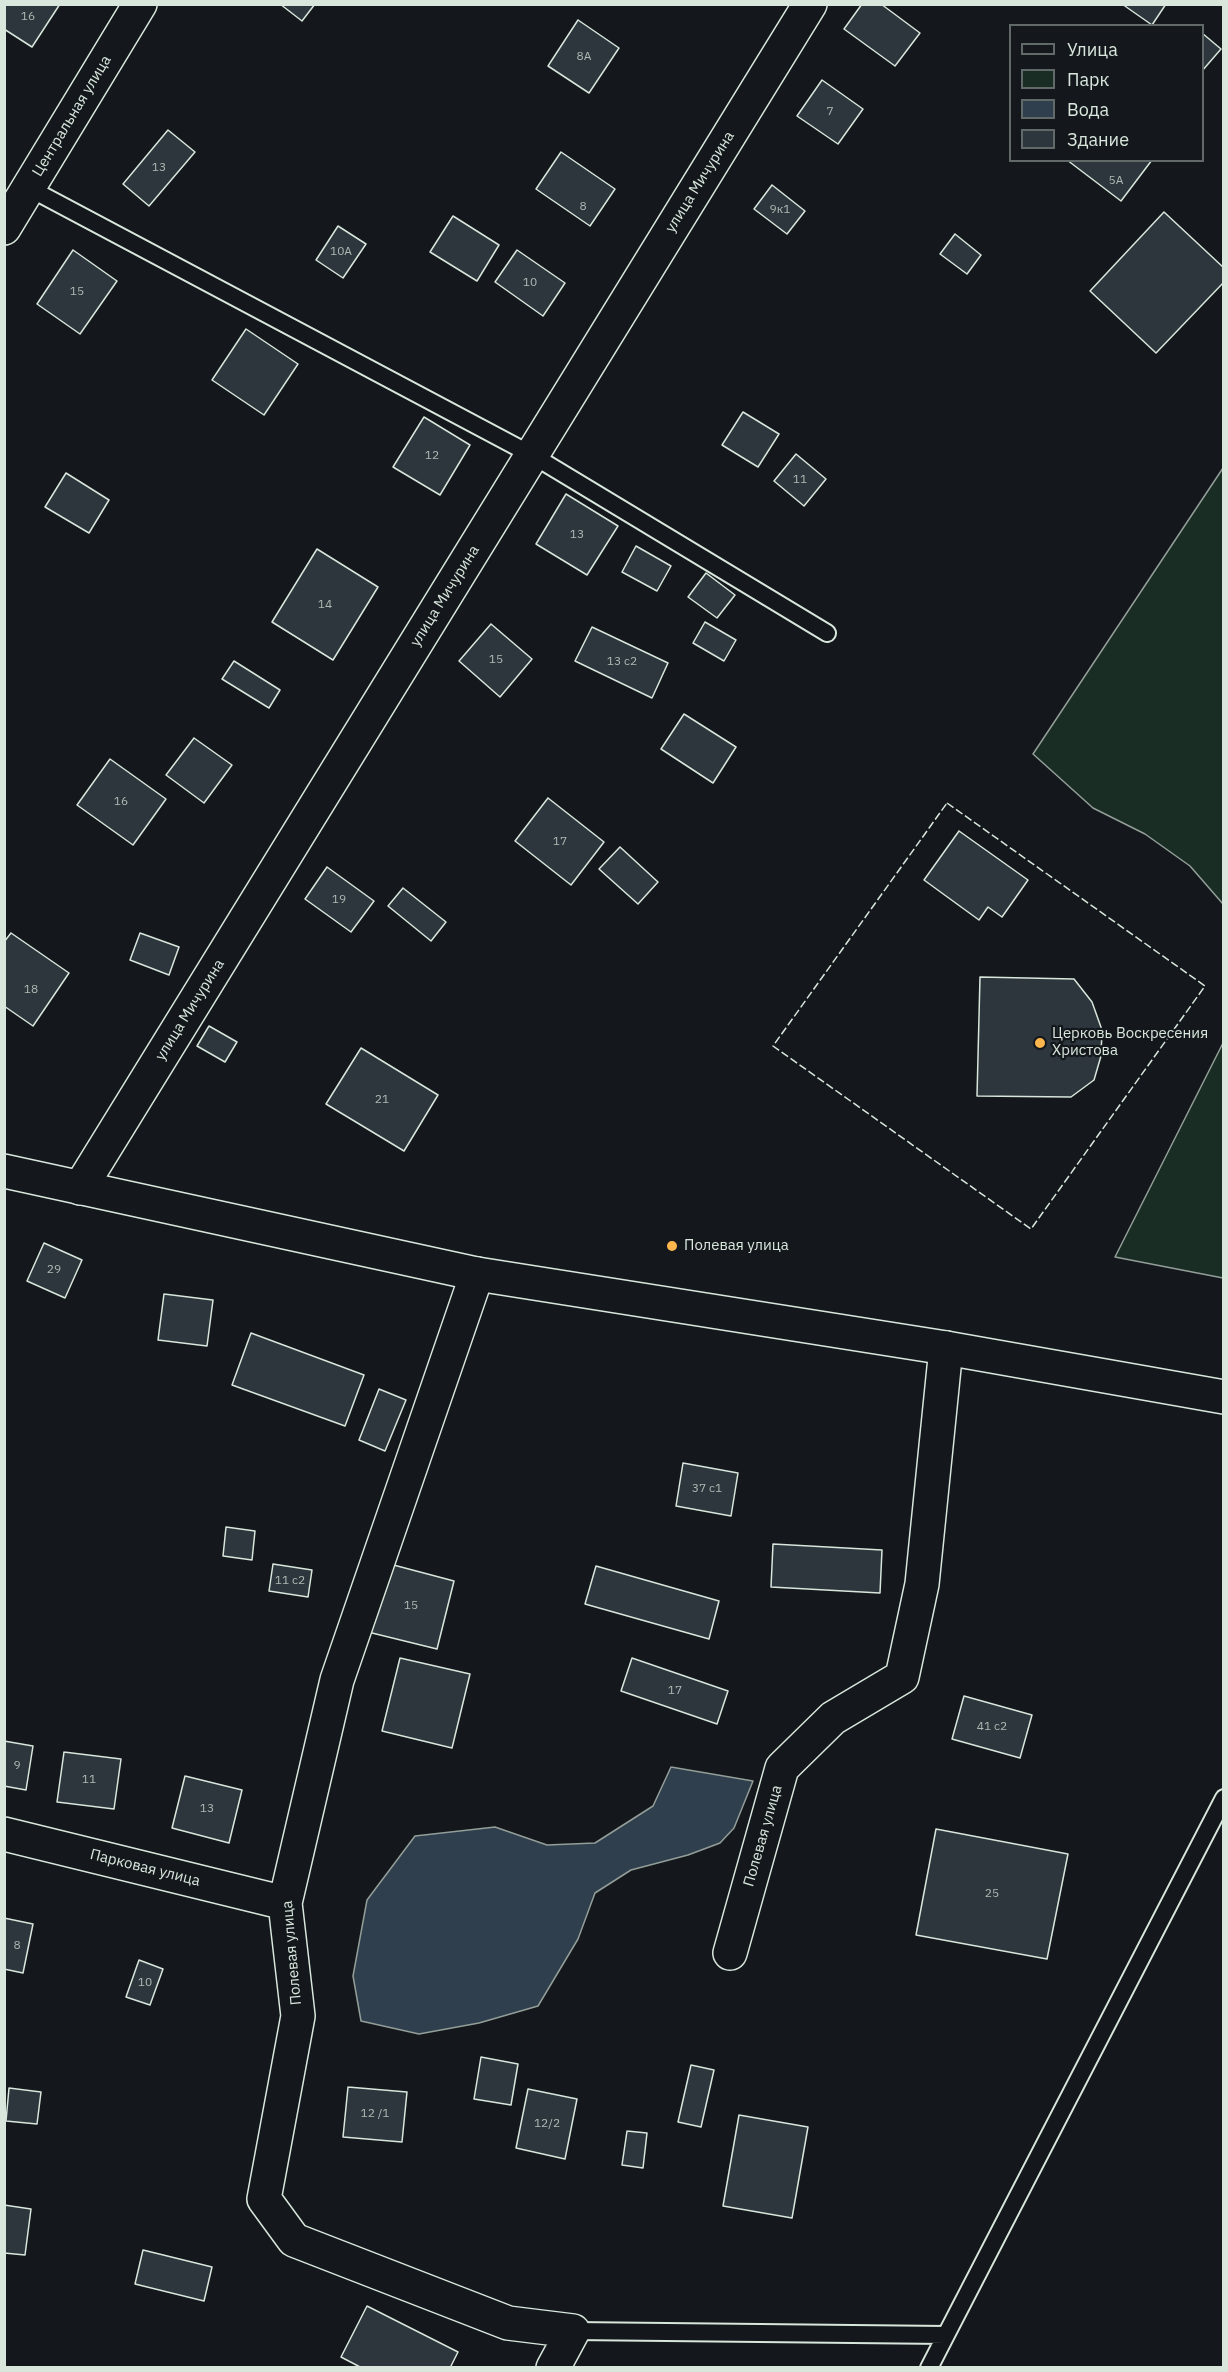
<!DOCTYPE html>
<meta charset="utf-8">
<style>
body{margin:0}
#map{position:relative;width:1228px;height:2372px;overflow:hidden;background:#14181c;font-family:"IBM Plex Sans",sans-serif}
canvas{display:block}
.frame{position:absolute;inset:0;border:6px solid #d8e6dc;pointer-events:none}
.legend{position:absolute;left:1009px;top:24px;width:195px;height:138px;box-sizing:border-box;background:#14181c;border:2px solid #626a69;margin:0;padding:8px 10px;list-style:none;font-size:18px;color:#d8e6dc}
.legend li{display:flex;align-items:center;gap:12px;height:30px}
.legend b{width:30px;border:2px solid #626a69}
</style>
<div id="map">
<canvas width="1228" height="2372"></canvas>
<div class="frame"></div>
<ul class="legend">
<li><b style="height:8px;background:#14181c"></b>Улица</li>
<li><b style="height:16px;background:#1a2d24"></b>Парк</li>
<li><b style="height:16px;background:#2f3f4d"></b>Вода</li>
<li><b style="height:16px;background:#2c363c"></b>Здание</li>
</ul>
</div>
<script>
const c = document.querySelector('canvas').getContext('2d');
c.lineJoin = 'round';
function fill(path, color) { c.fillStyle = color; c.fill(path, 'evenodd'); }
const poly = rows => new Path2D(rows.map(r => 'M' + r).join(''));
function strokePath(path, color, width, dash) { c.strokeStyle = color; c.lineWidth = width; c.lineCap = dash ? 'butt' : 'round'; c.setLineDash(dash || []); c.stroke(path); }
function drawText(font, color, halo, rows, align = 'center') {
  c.font = font + ' "IBM Plex Sans",sans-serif'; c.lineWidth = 4.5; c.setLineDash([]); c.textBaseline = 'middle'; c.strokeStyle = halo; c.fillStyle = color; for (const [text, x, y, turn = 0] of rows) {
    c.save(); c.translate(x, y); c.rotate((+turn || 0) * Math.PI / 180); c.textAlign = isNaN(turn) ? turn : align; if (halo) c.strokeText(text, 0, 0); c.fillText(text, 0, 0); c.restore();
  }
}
const green = poly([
 [1223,468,1223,904,1190,866,1145,834,1093,808,1033,754,1223,468],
 [1223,1043,1223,1278,1115,1257,1223,1043]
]);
fill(green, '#1a2d24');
strokePath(green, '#939e99', 1.5);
const water = poly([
 [671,1767,753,1781,734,1828,720,1843,688,1855,631,1870,595,1893,578,1939,538,2006,479,2023,419,2034,361,2021,353,1976,367,1900,415,1836,495,1827,547,1845,595,1843,653,1806,671,1767]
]);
fill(water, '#2f3f4d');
strokePath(water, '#939e99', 1.5);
const building = poly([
 [4,4,60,4,32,47,4,29,4,4],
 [280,4,315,4,302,21,280,4],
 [862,4,881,4,920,33,895,66,844,29,862,4],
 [1122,4,1166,4,1152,25,1122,4],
 [578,20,619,48,589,93,548,66,578,20],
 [1202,33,1221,49,1202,71,1202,33],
 [822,80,863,109,838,144,797,116,822,80],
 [168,130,195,152,149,206,123,184,168,130],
 [561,152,615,189,590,226,536,189,561,152],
 [1067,160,1152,160,1121,201,1067,160],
 [772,185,805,211,787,234,754,209,772,185],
 [1164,212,1224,268,1224,282,1156,353,1090,291,1164,212],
 [453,216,499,245,477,281,430,252,453,216],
 [338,226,366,244,343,278,316,260,338,226],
 [955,234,981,255,967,274,940,254,955,234],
 [73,250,117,281,80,334,37,304,73,250],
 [517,250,565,283,543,316,495,282,517,250],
 [246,329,298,364,264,415,212,380,246,329],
 [743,412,779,434,758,467,722,445,743,412],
 [424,417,470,445,440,495,393,467,424,417],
 [796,454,826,479,804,506,774,481,796,454],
 [66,473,109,500,89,533,45,507,66,473],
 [566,494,618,526,587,575,536,544,566,494],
 [636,546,671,566,657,591,622,572,636,546],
 [317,549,378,587,333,660,272,622,317,549],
 [706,573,735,595,717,618,688,597,706,573],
 [705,622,736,640,724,661,693,643,705,622],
 [491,624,532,659,500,697,459,661,491,624],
 [592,627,668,663,652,698,575,661,592,627],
 [234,661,280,690,269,708,222,679,234,661],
 [684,714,736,747,713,783,661,749,684,714],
 [194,738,232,765,204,803,166,775,194,738],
 [110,759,166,799,133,845,77,805,110,759],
 [548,798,604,842,571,885,515,841,548,798],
 [959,831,1028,880,1002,917,988,907,979,920,924,880,959,831],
 [620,847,658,882,638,904,599,869,620,847],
 [327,867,374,901,351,932,305,899,327,867],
 [403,888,446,922,431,941,388,906,403,888],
 [11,933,69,973,33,1026,4,1006,4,942,11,933],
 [140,933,179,947,169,975,130,960,140,933],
 [980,977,1074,979,1092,1002,1102,1030,1101,1056,1094,1080,1071,1097,977,1096,980,977],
 [209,1026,237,1042,225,1062,197,1046,209,1026],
 [361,1048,438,1095,404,1151,326,1104,361,1048],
 [44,1243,82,1260,65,1298,27,1281,44,1243],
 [164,1294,213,1300,207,1346,158,1340,164,1294],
 [251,1333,364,1375,345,1426,232,1385,251,1333],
 [379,1389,406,1400,385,1451,359,1440,379,1389],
 [683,1463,738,1473,731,1516,676,1506,683,1463],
 [226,1527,255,1531,252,1560,223,1556,226,1527],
 [773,1544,882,1550,880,1593,771,1587,773,1544],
 [386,1563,454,1581,437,1649,368,1632,386,1563],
 [273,1564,312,1570,308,1597,269,1591,273,1564],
 [596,1566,719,1601,709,1639,585,1604,596,1566],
 [400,1658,470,1674,452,1748,382,1731,400,1658],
 [632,1658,728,1691,717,1724,621,1691,632,1658],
 [964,1696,1032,1715,1020,1758,952,1739,964,1696],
 [4,1741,33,1746,26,1790,4,1786,4,1741],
 [64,1752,121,1759,114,1809,57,1802,64,1752],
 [185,1776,242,1790,229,1843,172,1828,185,1776],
 [936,1829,1068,1854,1047,1959,916,1935,936,1829],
 [4,1918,33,1924,23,1973,4,1969,4,1918],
 [139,1960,163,1969,150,2005,126,1997,139,1960],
 [481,2057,518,2064,511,2105,474,2099,481,2057],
 [691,2065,714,2070,701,2127,678,2122,691,2065],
 [348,2087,407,2092,402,2142,343,2137,348,2087],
 [9,2088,41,2092,37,2124,6,2121,9,2088],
 [528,2089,577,2099,565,2159,516,2148,528,2089],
 [739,2115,808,2127,792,2218,723,2206,739,2115],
 [627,2131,647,2133,643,2168,622,2165,627,2131],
 [4,2205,31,2209,25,2255,4,2253,4,2205],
 [143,2250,212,2267,204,2301,135,2284,143,2250],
 [367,2306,458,2352,450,2368,362,2368,341,2357,367,2306]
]);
fill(building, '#2c363c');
strokePath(building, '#d8e6dc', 1.5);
const service = poly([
 [29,188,532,455,827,633],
 [573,2331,946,2335,1224,1798],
 [929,2368,946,2335]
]);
const minor = poly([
 [4,228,140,4],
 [80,1188,810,4],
 [477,1274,337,1680,285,1903,298,2016,264,2199,294,2240,508,2323,573,2331,553,2368],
 [4,1834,285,1903],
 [730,1953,782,1768,833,1718,902,1677,922,1584,946,1348]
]);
const tertiary = poly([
 [4,1171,477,1274,946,1348,1224,1397]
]);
strokePath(service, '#d8e6dc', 20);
strokePath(minor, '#d8e6dc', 36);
strokePath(tertiary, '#d8e6dc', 36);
strokePath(service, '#14181c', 16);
strokePath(minor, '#14181c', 33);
strokePath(tertiary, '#14181c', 33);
strokePath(poly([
 [947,803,1205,986,1031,1229,773,1046,947,803]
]), '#d8e6dc', 1.5, [8, 3]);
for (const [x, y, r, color] of [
 [1040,1043,6,"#ffb74d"],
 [672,1246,6,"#ffb74d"]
]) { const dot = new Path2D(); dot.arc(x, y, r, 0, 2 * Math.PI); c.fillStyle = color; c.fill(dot); strokePath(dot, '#14181c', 2); }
drawText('12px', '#adbab4', null, [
 ["16",28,17],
 ["8А",584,57],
 ["7",830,112],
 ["13",159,168],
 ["5А",1116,181],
 ["8",583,207],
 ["9к1",780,210],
 ["10А",341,252],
 ["10",530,283],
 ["15",77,292],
 ["12",432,456],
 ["11",800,480],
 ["13",577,535],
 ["14",325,605],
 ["15",496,660],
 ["13 с2",622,662],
 ["16",121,802],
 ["17",560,842],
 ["19",339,900],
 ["18",31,990],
 ["21",382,1100],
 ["29",54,1270],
 ["37 с1",707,1489],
 ["11 с2",290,1581],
 ["15",411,1606],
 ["17",675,1691],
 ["41 с2",992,1727],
 ["9",17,1766],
 ["11",89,1780],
 ["13",207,1809],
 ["25",992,1894],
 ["8",17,1946],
 ["10",145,1983],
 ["12 /1",375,2114],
 ["12/2",547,2124]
]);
drawText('15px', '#d8e6dc', '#14181c', [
 ["Центральная улица",72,116,-59],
 ["улица Мичурина",700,182,-58],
 ["улица Мичурина",445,596,-58],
 ["улица Мичурина",190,1010,-58],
 ["Полевая улица",763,1836,-74],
 ["Парковая улица",145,1868,14],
 ["Полевая улица",292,1953,-95]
]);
drawText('15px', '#d8e6dc', '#14181c', [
 ["Церковь Воскресения",1052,1034],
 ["Христова",1052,1051],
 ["Полевая улица",684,1246]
], 'left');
</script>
